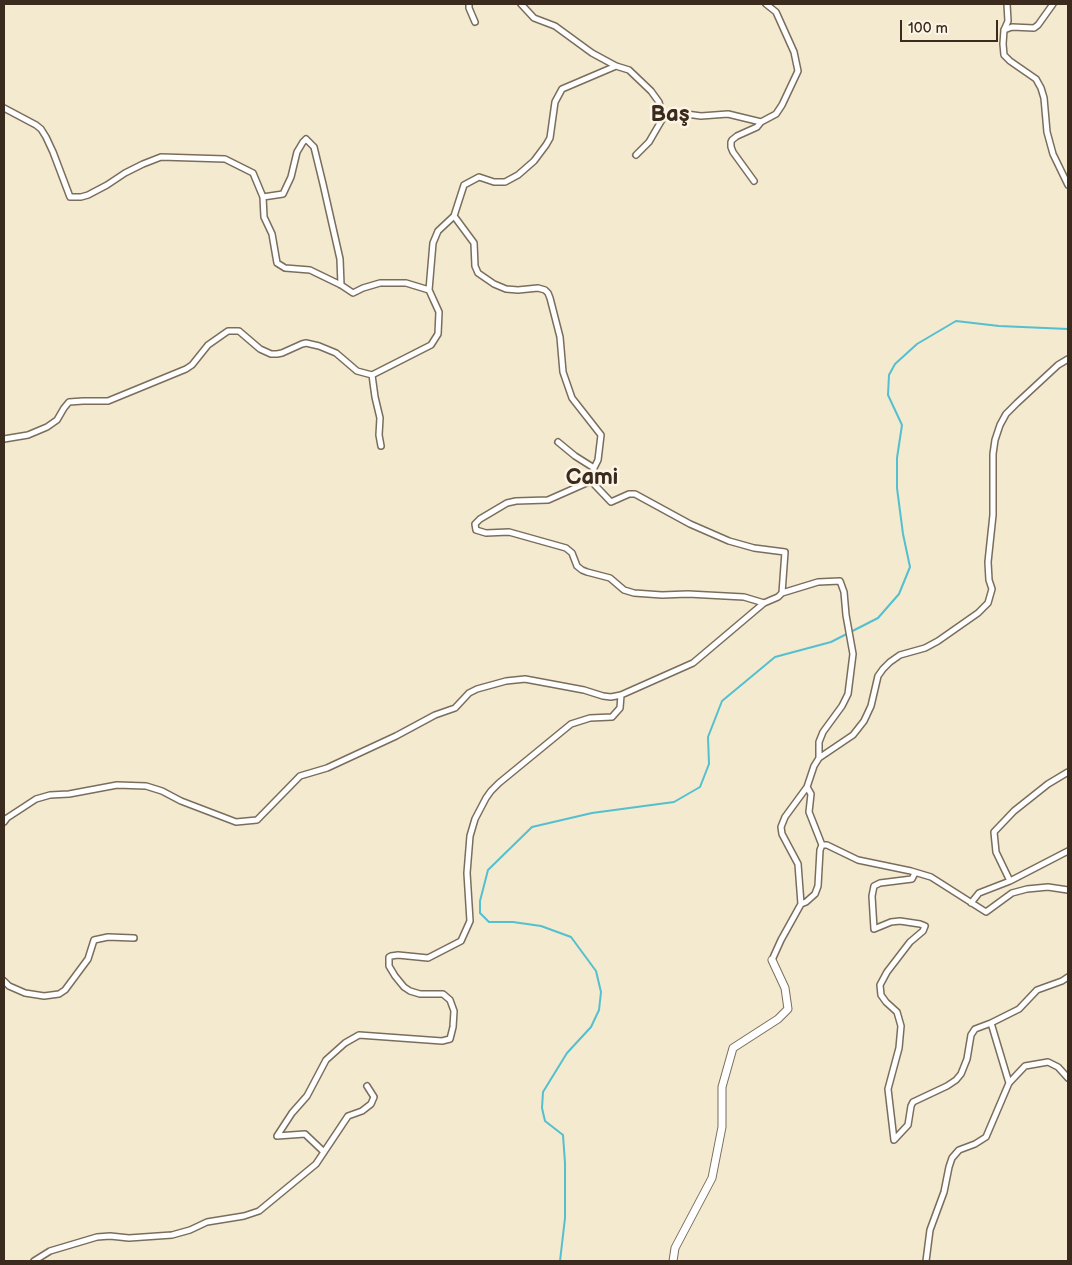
<!DOCTYPE html>
<meta charset="utf-8">
<style>
body{margin:0}
#map{position:relative;width:1072px;height:1265px;overflow:hidden;background:#f3ead0;font-family:"Balsamiq Sans",sans-serif}
canvas{display:block}
.frame{position:absolute;inset:0;border:5px solid #3b2a1e;pointer-events:none}
.scale{position:absolute;left:900px;top:20px;width:98px;height:22px;box-sizing:border-box;border:2px solid #3b2a1e;border-top:0;padding-left:6px;font-size:15px;line-height:18px;white-space:nowrap;color:#3b2a1e;-webkit-text-stroke:4px #fcf5e5;paint-order:stroke}
</style>
<div id="map">
<canvas width="1072" height="1265"></canvas>
<div class="frame"></div>
<div class="scale">100 m</div>
</div>
<script>
const c = document.querySelector('canvas').getContext('2d');
c.lineJoin = 'round';
const poly = rows => new Path2D(rows.map(r => 'M' + r).join(''));
function strokePath(path, color, width, dash) { c.strokeStyle = color; c.lineWidth = width; c.lineCap = dash ? 'butt' : 'round'; c.setLineDash(dash || []); c.stroke(path); }
function drawText(font, color, halo, rows, align = 'center') {
  c.font = font + ' "Balsamiq Sans",sans-serif'; c.lineWidth = 5; c.setLineDash([]); c.textBaseline = 'middle'; c.strokeStyle = halo; c.fillStyle = color; for (const [text, x, y, turn = 0] of rows) {
    c.save(); c.translate(x, y); c.rotate((+turn || 0) * Math.PI / 180); c.textAlign = isNaN(turn) ? turn : align; if (halo) c.strokeText(text, 0, 0); c.fillText(text, 0, 0); c.restore();
  }
}
strokePath(poly([
 [560,1261,565,1218,565,1163,563,1135,545,1121,542,1108,543,1092,567,1053,591,1027,599,1010,601,992,596,971,571,937,541,926,513,922,489,922,480,913,480,901,488,870,532,827,592,813,674,802,700,787,709,764,708,737,722,701,775,657,831,642,878,618,899,594,910,567,903,534,897,488,897,458,902,425,888,395,889,375,895,364,917,344,956,321,999,326,1068,329]
]), '#54bfcf', 2);
const street = poly([
 [469,4,469,8,475,22],
 [521,4,534,18,555,26,592,53,616,66,629,70,651,91,659,102,663,118],
 [1007,4,1008,21,1004,30,1003,44,1004,55,1010,61,1036,79,1041,88,1044,98,1047,132,1053,154,1068,185],
 [1004,30,1012,27,1034,28,1038,25,1053,4],
 [4,108,36,125,41,129,46,137,53,152,70,197,81,197,88,195,107,185,125,173,143,164,161,157,225,159,253,173,263,197,264,217,272,234,277,263,285,268,310,270,341,285,353,293,363,288,380,283,406,283,429,290],
 [636,155,649,142,663,118,679,113,701,116,728,114,761,122],
 [754,181,733,152,731,147,731,142,732,140,737,136,757,127,761,122,776,114,782,105,798,71,794,52,776,12,766,4],
 [263,197,283,194,291,177,297,152,303,142,306,139,314,147,323,184,340,259,341,285],
 [454,216,474,243,475,266,478,273,494,284,506,289,518,290,538,288,545,290,548,293,550,298,560,337,563,372,572,398,601,435,598,460,594,468,591,481],
 [372,375,375,397,380,418,379,435,381,446],
 [4,439,28,435,47,427,57,420,64,408,69,402,83,401,108,401,186,369,192,365,208,345,228,331,239,331,260,349,271,354,277,354,282,353,302,344,306,343,319,346,336,353,357,371,372,375,431,345,438,334,439,312,429,290,433,243,438,231,454,216,464,185,479,177,494,182,505,182,518,175,534,161,546,145,550,138,555,102,562,89,616,66],
 [558,442,575,456,594,468],
 [591,481,548,500,516,501,507,503,480,519,475,524,476,530,486,533,509,532,566,548,572,553,577,566,582,570,587,572,610,578,624,590,634,593,662,595,688,594,744,597,764,603],
 [591,481,611,502,629,494,635,494,690,524,729,541,754,548,785,552,782,593],
 [4,822,7,818,36,799,50,795,69,794,117,785,146,786,162,791,181,801,236,822,257,820,300,776,327,768,396,736,435,715,455,708,469,693,477,689,506,681,525,679,584,690,603,696,611,697,621,695,693,663,764,603,778,597,782,593,818,582,840,581,844,592,846,615,853,654,848,694,842,706,823,732,819,742,819,758],
 [822,845,827,845,858,860,911,871,931,877,986,912,1012,893,1027,889,1048,887,1068,890],
 [915,873,912,879,880,883,874,886,872,896,874,929,891,922,900,921,920,924,925,926,923,931,910,942,887,972,880,985,881,995,886,1002,897,1012,901,1026,899,1048,888,1089,894,1140,908,1125,911,1106,913,1102,947,1086,956,1080,961,1074,967,1059,971,1035,975,1029,991,1023],
 [1010,881,996,852,994,832,1014,811,1048,784,1068,772],
 [971,903,979,893,1010,881,1068,851],
 [801,904,806,902,815,894,818,886,820,850,822,845,809,812,811,794,807,787],
 [772,960,781,940,801,904,798,864,782,834,781,827,785,817,807,787,814,766,819,758,853,735,864,721,871,706,878,676,883,669,890,662,900,655,925,648,938,641,978,613,988,603,992,589,989,580,988,562,993,515,993,454,995,440,1000,425,1006,414,1017,403,1058,365,1068,359],
 [4,981,9,986,25,993,44,996,59,994,65,990,88,959,94,940,108,937,134,938],
 [1009,1083,991,1023,1019,1009,1037,990,1062,981,1068,977],
 [324,1152,305,1134,277,1136,292,1113,307,1096,326,1060,345,1043,359,1035,442,1041,450,1039,453,1027,454,1011,450,1000,443,994,420,994,410,991,404,987,395,976,389,966,389,957,391,956,398,955,428,958,461,941,470,921,467,873,470,836,475,819,486,798,491,791,499,783,571,724,590,718,612,717,620,708,621,695],
 [34,1261,50,1251,97,1237,110,1236,129,1238,172,1235,190,1230,207,1222,244,1216,259,1211,316,1164,348,1116,362,1111,371,1104,374,1097,367,1086],
 [926,1261,930,1230,944,1192,949,1167,952,1158,959,1150,975,1144,986,1137,1009,1083,1025,1066,1048,1062,1058,1067,1068,1078]
]);
const secondary = poly([
 [673,1261,675,1248,712,1178,722,1127,722,1087,733,1048,778,1019,788,1009,785,988,772,960]
]);
strokePath(street, '#7b6d5c', 8);
strokePath(secondary, '#7b6d5c', 9);
strokePath(street, '#fff', 5);
strokePath(secondary, '#fff', 7);
drawText('bold 22px', '#3b2a1e', '#fcf5e5', [
 ["Baş",670,115],
 ["Cami",592,478]
]);
</script>
